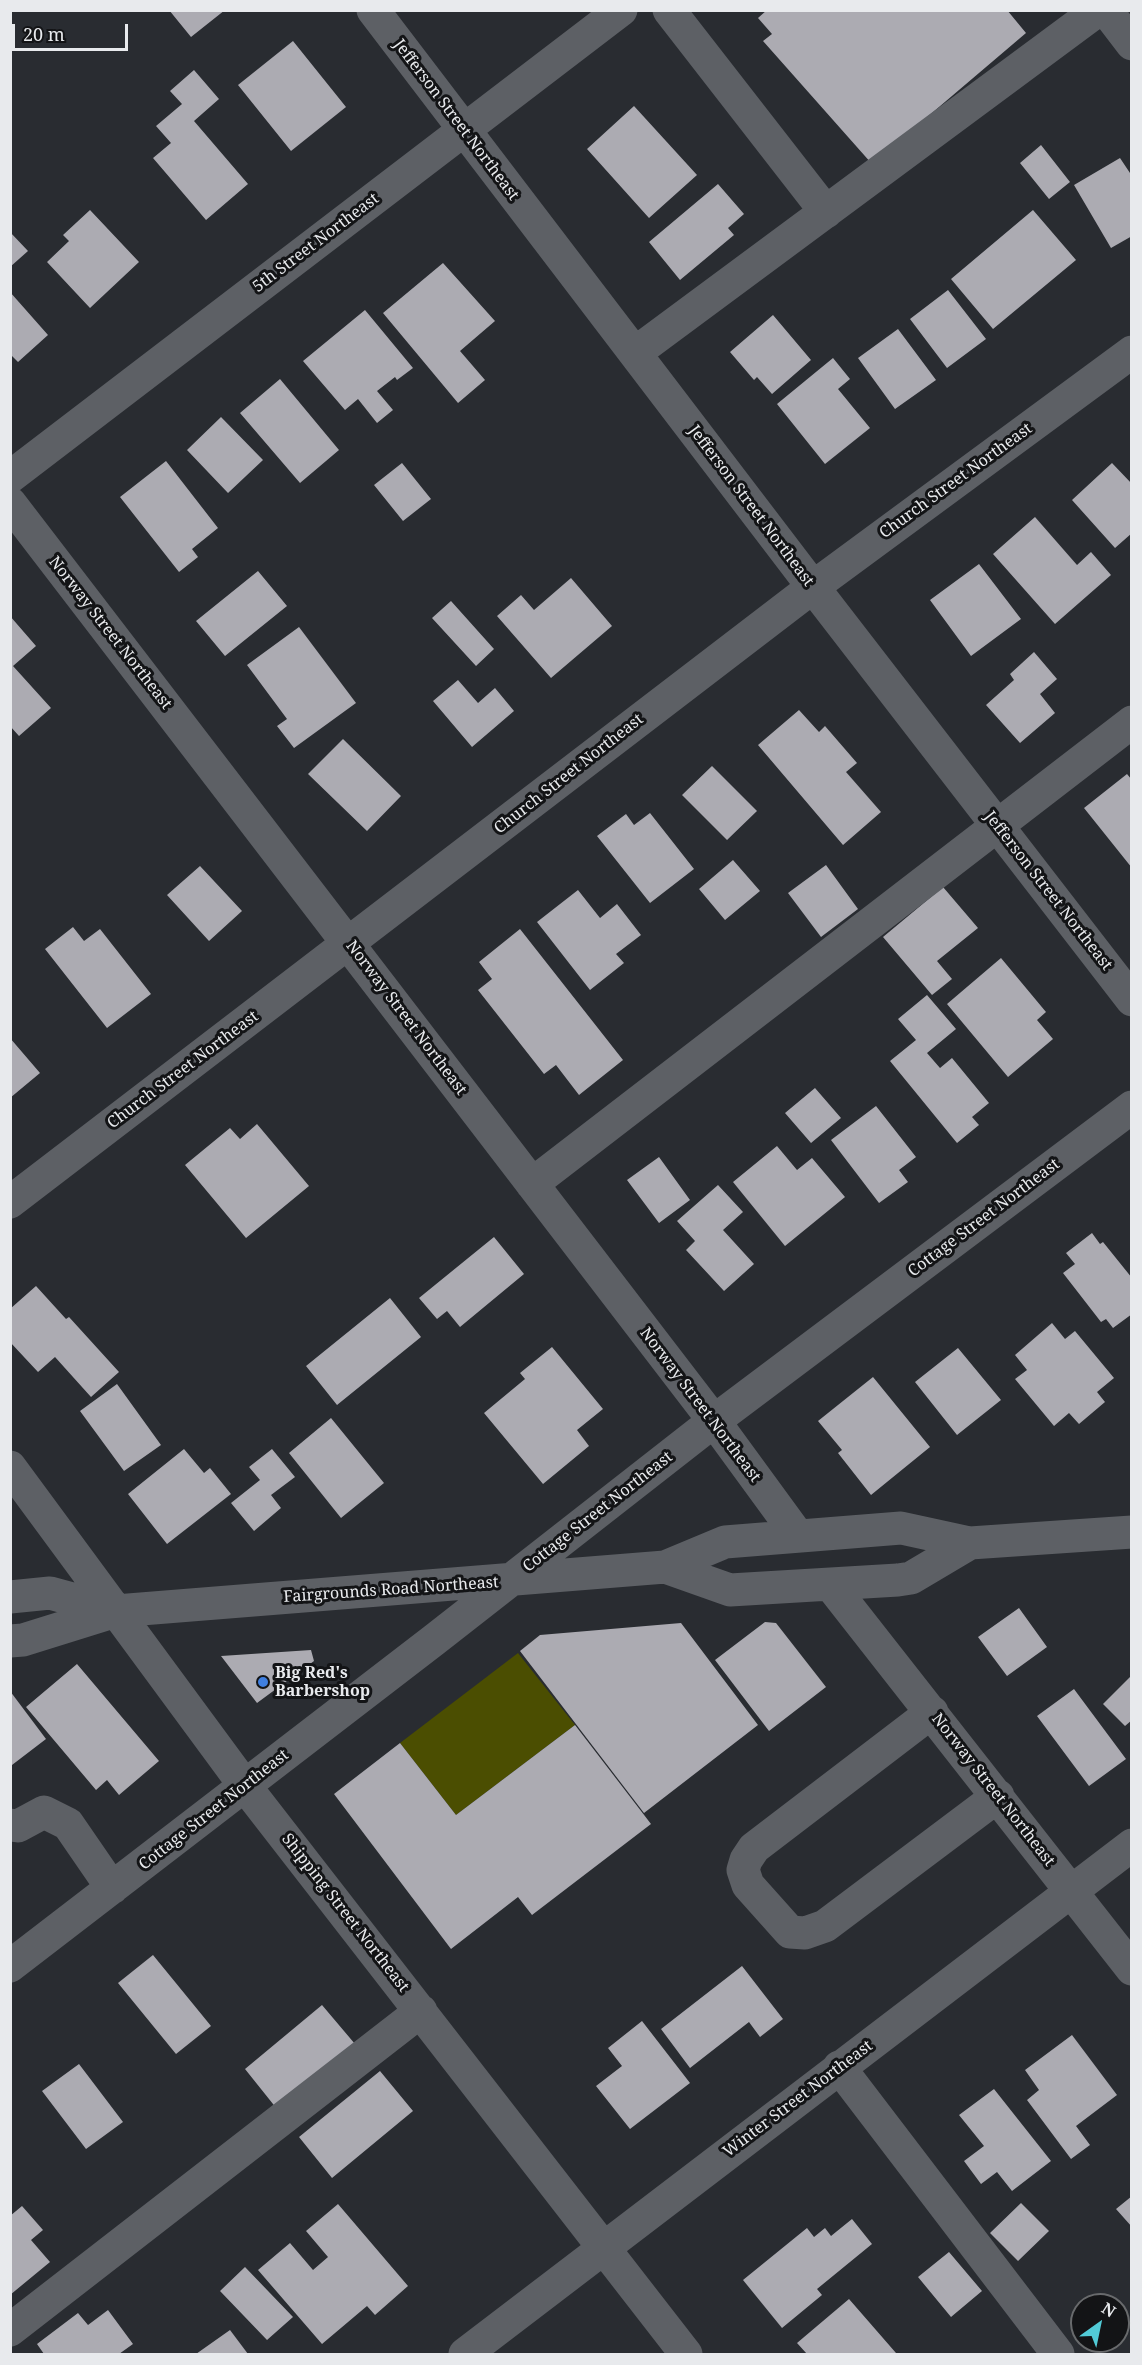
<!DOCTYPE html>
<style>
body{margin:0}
#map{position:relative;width:1142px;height:2365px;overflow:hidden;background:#292c31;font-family:"Noto Serif",serif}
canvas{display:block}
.frame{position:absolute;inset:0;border:12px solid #e8eaed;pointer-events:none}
.north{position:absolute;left:1070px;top:2293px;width:60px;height:60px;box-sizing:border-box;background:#131416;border:2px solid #686a6c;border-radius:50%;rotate:33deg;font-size:16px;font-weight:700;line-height:24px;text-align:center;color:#e8eaed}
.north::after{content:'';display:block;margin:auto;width:21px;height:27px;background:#52cbd7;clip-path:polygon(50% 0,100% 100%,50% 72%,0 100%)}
.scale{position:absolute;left:12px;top:24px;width:116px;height:27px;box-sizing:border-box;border:3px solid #e8eaed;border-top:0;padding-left:8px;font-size:18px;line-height:21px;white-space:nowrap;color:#e8eaed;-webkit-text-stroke:4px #131416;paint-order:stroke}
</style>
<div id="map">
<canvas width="1142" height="2365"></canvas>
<div class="frame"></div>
<div class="north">N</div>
<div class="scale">20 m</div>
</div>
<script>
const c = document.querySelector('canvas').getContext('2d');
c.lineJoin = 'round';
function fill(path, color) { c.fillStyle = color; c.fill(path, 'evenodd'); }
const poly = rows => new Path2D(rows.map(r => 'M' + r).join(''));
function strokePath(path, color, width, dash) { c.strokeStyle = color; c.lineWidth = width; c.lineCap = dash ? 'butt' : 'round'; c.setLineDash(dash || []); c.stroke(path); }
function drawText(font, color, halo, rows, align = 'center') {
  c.font = font + ' "Noto Serif",serif'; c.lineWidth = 6; c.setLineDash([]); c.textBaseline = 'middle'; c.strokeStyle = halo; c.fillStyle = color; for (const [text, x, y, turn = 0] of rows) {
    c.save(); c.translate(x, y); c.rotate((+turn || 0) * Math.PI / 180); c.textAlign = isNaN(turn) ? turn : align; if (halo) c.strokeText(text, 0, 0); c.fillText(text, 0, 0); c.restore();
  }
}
fill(poly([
 [518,1653,575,1725,456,1815,400,1743]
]), '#4b4e01');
fill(poly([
 [169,10,225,10,191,37],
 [767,10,1007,10,1026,33,872,164,763,41,772,34,758,18],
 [293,41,346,107,291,151,238,85],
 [194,70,219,99,194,121,248,184,206,220,153,158,171,143,156,126,182,104,170,91],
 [634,106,697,175,649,218,587,149],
 [1041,145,1070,182,1049,199,1020,163],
 [1120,158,1132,176,1132,236,1111,248,1074,185],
 [718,184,744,214,728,228,734,235,680,280,649,242],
 [90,210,139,262,90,308,47,262,69,241,63,235],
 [1033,210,1076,260,993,329,951,279],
 [10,232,28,251,10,267],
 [443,263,495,321,460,351,485,380,458,403,383,313],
 [948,290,986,339,947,368,910,319],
 [10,292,48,335,18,362,10,354],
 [365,310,413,368,397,380,395,377,377,391,393,410,377,423,358,399,345,410,303,361],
 [773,315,811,360,772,394,757,377,754,380,730,352],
 [898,329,936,380,895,409,858,358],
 [833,358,850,379,838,389,870,428,825,464,777,404],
 [280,379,339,450,300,483,240,413],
 [221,417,263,460,228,493,187,450],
 [166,461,218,528,192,549,198,557,179,572,120,497],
 [402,463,431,499,403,521,374,485],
 [1112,463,1132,484,1132,533,1115,548,1072,500],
 [1035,517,1077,565,1091,552,1111,575,1055,624,993,554],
 [979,564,1021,619,971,656,930,600],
 [258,571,287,606,225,656,196,621],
 [571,578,612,626,551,678,497,616,521,595,534,610],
 [451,601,494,649,476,666,432,618],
 [10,616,36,646,13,666,51,708,19,736,10,726],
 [299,627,356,703,294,748,277,726,287,719,247,665],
 [1034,652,1057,679,1040,694,1055,713,1020,743,986,705,1014,680,1010,674],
 [458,680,478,703,495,688,514,711,472,747,433,701],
 [799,710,819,732,825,726,857,763,846,772,881,812,843,845,758,745],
 [343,739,401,796,367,831,308,774],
 [712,766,757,811,727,840,682,795],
 [1127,774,1132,780,1132,868,1084,808],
 [650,813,694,869,650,903,597,836,626,814,634,825],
 [733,860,760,891,725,920,699,889],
 [826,865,858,909,821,937,788,893],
 [200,866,242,911,209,941,167,895],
 [943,887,978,928,937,961,952,979,932,995,883,937],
 [578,890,600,918,617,904,641,935,616,954,624,963,590,990,537,922],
 [73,927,84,941,100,929,151,994,107,1028,45,949],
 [520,929,623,1060,579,1095,556,1065,544,1074,478,990,492,979,479,962],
 [1001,958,1046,1012,1037,1020,1053,1039,1008,1077,947,1004],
 [927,995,956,1029,927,1053,940,1068,952,1058,989,1103,972,1117,979,1125,957,1143,890,1061,916,1040,898,1019],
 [10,1038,40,1073,10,1098],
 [815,1088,841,1118,811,1143,785,1113],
 [876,1106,916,1157,899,1170,908,1182,879,1203,831,1140],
 [257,1124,309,1186,246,1238,185,1165,230,1128,240,1139],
 [777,1146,797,1170,812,1158,845,1197,785,1246,733,1182],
 [659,1157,690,1200,659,1223,627,1180],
 [718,1185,743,1212,723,1230,754,1264,724,1291,686,1250,695,1241,677,1221],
 [1092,1233,1100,1244,1103,1242,1132,1278,1132,1314,1113,1328,1106,1319,1101,1322,1063,1273,1075,1264,1066,1253],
 [494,1237,524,1274,460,1327,447,1311,437,1319,419,1298],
 [36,1286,66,1319,69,1317,119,1372,91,1397,55,1357,38,1372,10,1342,10,1309],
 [390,1298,421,1337,337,1405,306,1366],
 [1052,1323,1065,1339,1075,1331,1114,1378,1097,1392,1105,1402,1079,1424,1069,1413,1054,1426,1015,1379,1027,1370,1015,1355],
 [552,1347,603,1409,577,1430,589,1446,543,1484,484,1413,525,1379,520,1373],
 [958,1348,1001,1400,957,1435,915,1382],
 [873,1377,930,1447,871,1495,838,1453,842,1450,818,1421],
 [117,1384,161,1445,124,1471,80,1411],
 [331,1418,384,1483,341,1518,289,1453],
 [184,1449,204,1473,210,1468,231,1494,167,1544,128,1494],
 [272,1449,295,1477,271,1495,281,1508,254,1531,231,1503,260,1480,249,1467],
 [1019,1608,1047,1647,1007,1676,978,1637],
 [765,1622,776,1623,826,1687,769,1731,715,1660],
 [681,1623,758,1725,644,1813,520,1651,540,1635],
 [311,1650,314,1661,257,1703,221,1656],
 [77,1664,159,1761,119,1795,107,1780,96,1790,26,1707],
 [1132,1675,1132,1720,1125,1726,1103,1704],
 [1074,1689,1126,1759,1089,1786,1037,1716],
 [10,1691,46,1739,12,1765,10,1763],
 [575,1725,651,1824,532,1915,518,1897,451,1949,334,1794,400,1743,456,1815],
 [153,1955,211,2026,176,2054,118,1983],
 [742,1966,783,2019,760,2037,749,2022,690,2068,661,2029],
 [322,2005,355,2044,277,2109,245,2069],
 [642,2021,690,2083,630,2129,596,2086,622,2066,608,2048],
 [1072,2035,1117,2095,1076,2126,1090,2145,1071,2159,1027,2100,1039,2090,1025,2070],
 [79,2064,123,2122,86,2149,42,2091],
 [380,2071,413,2111,332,2178,299,2137],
 [994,2089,1051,2161,1012,2191,997,2172,981,2184,964,2161,984,2146,959,2115],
 [1132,2196,1132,2227,1116,2209],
 [1021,2203,1049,2231,1018,2261,990,2233],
 [338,2204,408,2286,375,2315,367,2306,322,2344,258,2270,290,2243,313,2270,328,2257,306,2231],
 [22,2206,43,2230,31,2240,50,2262,10,2295,10,2216],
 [852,2219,872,2244,817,2289,822,2295,782,2328,743,2280,807,2228,814,2237,825,2228,831,2236],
 [949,2252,982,2291,951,2317,918,2277],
 [245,2267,293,2317,267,2340,220,2291],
 [849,2299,896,2353,893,2354,807,2354,797,2343],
 [108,2310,133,2344,119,2354,44,2354,37,2344,78,2313,88,2325],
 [230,2330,248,2354,196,2354]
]), '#acabb2');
strokePath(poly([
 [373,10,813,587,1132,1000],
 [669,10,826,212],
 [1106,10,1132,44],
 [635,353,1098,10],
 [10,477,621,10],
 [10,503,714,1421,798,1536],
 [532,1184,1132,722],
 [10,1202,813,587,1132,352],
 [10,1467,245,1786,686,2354],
 [665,1567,730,1590,898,1580,911,1578,970,1543],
 [830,1584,1132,1969],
 [10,1597,50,1593,116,1611],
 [10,1641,23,1640,116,1611,665,1567,725,1542,901,1528,970,1543,1132,1532],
 [932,1712,754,1848,746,1860,743,1870,748,1885,790,1932,805,1933,825,1926,998,1796],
 [10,1825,18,1826,44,1812,68,1824,112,1888],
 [10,1966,434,1640,714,1421,1132,1107],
 [839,2067,1058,2354],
 [10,2330,421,2011],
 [465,2354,1132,1845]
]), '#5d6065', 33);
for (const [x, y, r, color] of [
 [263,1682,6,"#3f7fe0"]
]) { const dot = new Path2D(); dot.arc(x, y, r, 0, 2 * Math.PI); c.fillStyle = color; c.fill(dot); strokePath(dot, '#131416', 2); }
drawText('16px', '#e8eaed', '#131416', [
 ["Jefferson Street Northeast",456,120,53],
 ["5th Street Northeast",316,243,-37],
 ["Church Street Northeast",956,481,-36],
 ["Jefferson Street Northeast",751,506,53],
 ["Norway Street Northeast",110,633,52],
 ["Church Street Northeast",569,774,-38],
 ["Jefferson Street Northeast",1048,891,52],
 ["Norway Street Northeast",406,1018,53],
 ["Church Street Northeast",183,1070,-37],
 ["Cottage Street Northeast",984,1218,-37],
 ["Norway Street Northeast",700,1405,53],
 ["Cottage Street Northeast",598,1512,-38],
 ["Fairgrounds Road Northeast",391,1590,-4],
 ["Norway Street Northeast",993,1790,52],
 ["Cottage Street Northeast",214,1810,-38],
 ["Shipping Street Northeast",345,1913,52],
 ["Winter Street Northeast",798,2099,-37]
]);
drawText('bold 16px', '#e8eaed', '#131416', [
 ["Big Red's",275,1673],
 ["Barbershop",275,1691]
], 'left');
</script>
